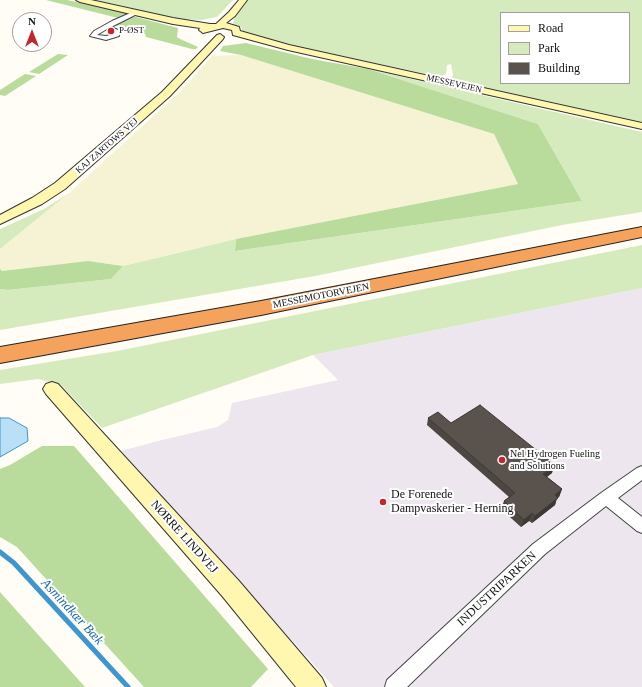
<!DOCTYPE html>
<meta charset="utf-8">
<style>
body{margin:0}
#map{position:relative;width:642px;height:687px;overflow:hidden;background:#fffdf5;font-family:Georgia,serif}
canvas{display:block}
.legend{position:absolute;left:500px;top:12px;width:130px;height:72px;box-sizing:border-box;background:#fff;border:1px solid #a0a0a0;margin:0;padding:5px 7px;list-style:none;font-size:12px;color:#111}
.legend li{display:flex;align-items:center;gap:8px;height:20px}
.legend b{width:20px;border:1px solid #a0a0a0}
.north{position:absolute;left:12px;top:12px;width:40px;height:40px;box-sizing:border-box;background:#fff;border:1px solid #a0a0a0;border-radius:50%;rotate:0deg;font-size:11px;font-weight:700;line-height:16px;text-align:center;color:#111}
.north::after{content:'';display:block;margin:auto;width:14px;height:18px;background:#c4262e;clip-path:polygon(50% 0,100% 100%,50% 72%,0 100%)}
</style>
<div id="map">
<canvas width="642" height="687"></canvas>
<ul class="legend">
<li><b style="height:5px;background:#fff6b0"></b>Road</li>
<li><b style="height:11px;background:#d5ebbd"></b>Park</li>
<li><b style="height:11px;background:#5a524d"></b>Building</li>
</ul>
<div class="north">N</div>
</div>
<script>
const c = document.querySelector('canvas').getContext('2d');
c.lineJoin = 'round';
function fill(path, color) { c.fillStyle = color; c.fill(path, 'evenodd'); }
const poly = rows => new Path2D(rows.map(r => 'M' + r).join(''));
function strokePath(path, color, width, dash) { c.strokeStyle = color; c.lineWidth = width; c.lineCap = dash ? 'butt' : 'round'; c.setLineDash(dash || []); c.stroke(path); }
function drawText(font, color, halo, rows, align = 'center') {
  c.font = font + ' Georgia,serif'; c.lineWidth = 4; c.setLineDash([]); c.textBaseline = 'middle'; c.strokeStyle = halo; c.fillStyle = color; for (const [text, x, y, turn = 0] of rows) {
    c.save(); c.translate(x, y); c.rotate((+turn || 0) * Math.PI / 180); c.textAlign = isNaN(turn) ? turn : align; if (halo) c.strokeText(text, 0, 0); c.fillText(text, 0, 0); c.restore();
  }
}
fill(poly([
 [642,288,642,687,334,687,121,451,158,441,217,427,228,420,232,403,338,380,313,355]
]), '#eee6ef');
fill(poly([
 [241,55,494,134,518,184,236,239,123,266,88,261,2,271,0,269,0,249,69,193,180,92,212,56]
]), '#f6f3d4');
fill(poly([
 [93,0,233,0,217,17,201,20,181,19],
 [247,0,642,0,642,123,451,80,453,75,451,64,447,65,446,74,440,77,266,40,243,32,241,27,233,24,235,15],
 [501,13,629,13,629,83,501,83],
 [368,69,642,132,642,212,562,225,315,276,0,330,0,289,8,290,111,279,123,266,236,239,235,251,582,201,538,124],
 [69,193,0,249,0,229,44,209],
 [642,245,642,288,313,355,102,428,61,385,38,379,0,384,0,370,117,351]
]), '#d5ebbd');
fill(poly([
 [46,0,67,0,127,13,118,18],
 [130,17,136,17,178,28,177,37,180,39,198,47,196,49,192,49,146,37,145,34,116,26,117,24],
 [246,43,312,59,368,69,538,124,582,201,235,251,236,239,518,184,494,134,241,55,220,51,223,46],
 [58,54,68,55,39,74,29,72],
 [25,74,36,76,5,96,0,95,0,90],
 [88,261,123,266,111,279,8,290,0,289,0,269,2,271],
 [42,446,74,446,268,669,251,687,144,687,17,547,0,537,0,469,10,465],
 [0,592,85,687,0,687]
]), '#b9dc9c');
const water = poly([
 [0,418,9,418,27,428,28,441,0,457,0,418]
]);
fill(water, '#b9e0f7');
strokePath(water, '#3f96cf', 1);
strokePath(poly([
 [0,552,14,563,128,687]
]), '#3f96cf', 5);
const street = poly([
 [135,11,138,13,137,14,111,27,118,30,119,36,106,40,90,36,94,31,112,21,135,11],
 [107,29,113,32,114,34,106,36,97,35,107,29],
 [642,466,642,480,618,498,642,517,642,533,637,531,606,506,545,554,407,687,385,687,387,680,533,544,601,493,637,468,642,466]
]);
const secondary = poly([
 [76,0,91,0,173,18,210,24,216,24,229,12,239,0,247,0,235,16,226,23,239,27,240,31,289,45,642,123,642,129,288,50,233,35,232,30,223,28,203,33,199,30,200,28,173,24,80,2,76,0],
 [220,34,224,37,223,39,170,96,65,189,42,204,0,224,0,215,32,198,55,183,162,92,217,35,220,34],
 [52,382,58,384,239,581,322,678,326,687,296,687,223,597,46,394,43,389,46,384,52,382]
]);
const highway = poly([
 [642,227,642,237,261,315,0,363,0,347,261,301,642,227]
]);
strokePath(street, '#444', 2);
strokePath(secondary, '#333', 2);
strokePath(highway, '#222', 2);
fill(street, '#fff');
fill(secondary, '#fff6b0');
fill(highway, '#f5a25d');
fill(poly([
 [428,418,451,423,552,473,547,477,562,489,559,497,557,498,555,505,532,523,529,521,521,527,501,509,504,501,509,497,427,425]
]), '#4d4742');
fill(poly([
 [555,465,552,473,541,481,543,474],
 [562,489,559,497,557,498,555,505,532,523,535,516,555,495],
 [532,513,529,521,521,527,524,520]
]), '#3f3936');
const building = poly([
 [480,405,555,465,543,474,562,489,555,495,558,498,535,516,532,513,524,520,504,501,515,493,428,418,438,412,451,423,480,405]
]);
fill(building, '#5a524d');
strokePath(building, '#3f3936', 1);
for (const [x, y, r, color] of [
 [111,31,4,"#c4262e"],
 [502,460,4,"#c4262e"],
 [383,502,4,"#c4262e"]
]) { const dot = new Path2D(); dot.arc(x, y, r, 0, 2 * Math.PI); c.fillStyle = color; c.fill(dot); strokePath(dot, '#fff', 1.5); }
drawText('9px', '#111', '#fff', [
 ["P-ØST",119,31]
], 'left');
drawText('9px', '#111', '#fff', [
 ["MESSEVEJEN",454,84,13],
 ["KAJ ZARTOWS VEJ",107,146,-41]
]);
drawText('10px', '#111', '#fff', [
 ["MESSEMOTORVEJEN",321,296,-11]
]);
drawText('10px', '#111', '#fff', [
 ["Nel Hydrogen Fueling",510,454],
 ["and Solutions",510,466]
], 'left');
drawText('12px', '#111', '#fff', [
 ["De Forenede",391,495],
 ["Dampvaskerier - Herning",391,509]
], 'left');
drawText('12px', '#111', '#fff', [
 ["NØRRE LINDVEJ",184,537,48],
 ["INDUSTRIPARKEN",497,589,-43]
]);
drawText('italic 13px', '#1768a6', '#fff', [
 ["Asmindkær Bæk",72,612,47]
]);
</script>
